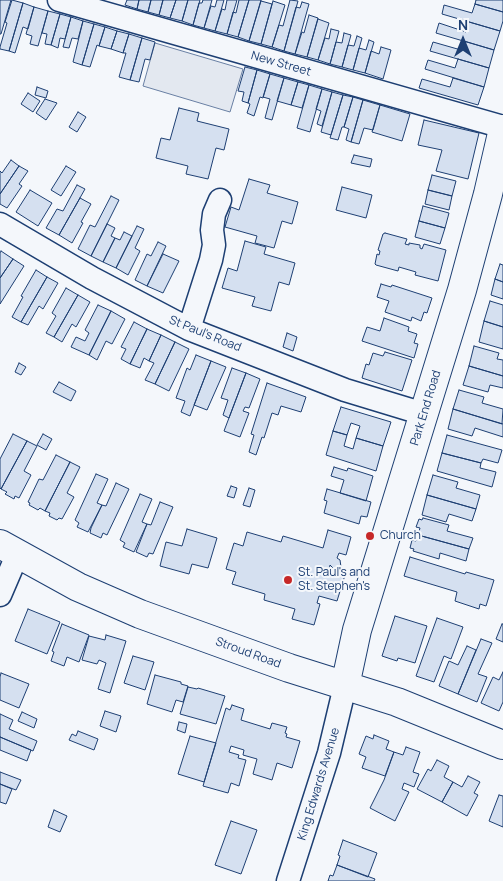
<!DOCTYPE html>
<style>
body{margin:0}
#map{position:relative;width:503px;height:881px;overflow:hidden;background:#f4f7fb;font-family:Manrope,sans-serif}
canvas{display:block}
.north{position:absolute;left:438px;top:15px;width:50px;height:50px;-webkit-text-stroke:4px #f4f7fb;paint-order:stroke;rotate:0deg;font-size:14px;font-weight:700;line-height:20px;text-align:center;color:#1d3f73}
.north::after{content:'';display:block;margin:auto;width:18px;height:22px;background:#1d3f73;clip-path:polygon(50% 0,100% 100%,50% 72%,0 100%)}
</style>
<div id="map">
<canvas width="503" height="881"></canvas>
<div class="north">N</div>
</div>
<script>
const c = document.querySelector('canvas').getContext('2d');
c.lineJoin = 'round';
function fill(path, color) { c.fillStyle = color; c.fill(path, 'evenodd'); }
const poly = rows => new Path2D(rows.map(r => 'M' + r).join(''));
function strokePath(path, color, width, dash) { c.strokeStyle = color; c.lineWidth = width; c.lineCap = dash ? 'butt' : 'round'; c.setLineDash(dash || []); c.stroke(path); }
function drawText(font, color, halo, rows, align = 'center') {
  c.font = font + ' Manrope,sans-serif'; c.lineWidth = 4; c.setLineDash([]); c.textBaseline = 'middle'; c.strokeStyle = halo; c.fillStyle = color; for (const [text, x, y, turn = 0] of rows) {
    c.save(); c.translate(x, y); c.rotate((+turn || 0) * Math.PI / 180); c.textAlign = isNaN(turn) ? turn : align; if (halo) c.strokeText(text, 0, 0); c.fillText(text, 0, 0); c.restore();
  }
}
const parking = poly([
 [155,43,243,69,230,112,143,86,155,43]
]);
fill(parking, '#e3e8f0');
strokePath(parking, '#687fa3', 1);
const building = poly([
 [0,0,11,0,1,34,0,34,0,0],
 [12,0,23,3,9,51,0,49,0,47,7,23,5,22,12,0],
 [127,0,139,0,137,9,125,5,127,0],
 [139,0,151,0,148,12,137,9,139,0],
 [151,0,163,0,159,15,148,12,151,0],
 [163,0,176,0,170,18,159,15,163,0],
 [176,0,188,0,182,21,170,18,176,0],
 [188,0,200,0,193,25,182,21,188,0],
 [203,0,212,0,204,28,193,25,199,3,202,3,203,0],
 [217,0,224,0,215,31,204,28,211,6,215,7,217,0],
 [227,0,237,0,227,34,215,31,222,9,225,10,227,0],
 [239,0,249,0,238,37,227,34,233,12,236,13,239,0],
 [249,0,261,0,249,41,238,37,249,0],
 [290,0,298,1,284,51,272,47,279,25,283,26,290,0],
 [476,0,503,0,503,12,475,4,476,0],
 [261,1,272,4,261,44,249,41,261,1],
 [273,1,285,5,272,47,261,44,273,1],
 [302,2,309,4,295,54,284,51,296,7,300,8,302,2],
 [23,3,34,7,28,29,23,27,15,53,9,51,23,3],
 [475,4,503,12,503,21,500,31,442,14,444,5,472,13,475,4],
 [34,7,48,11,38,46,30,44,32,36,26,34,34,7],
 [48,11,60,14,51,45,45,44,47,34,42,33,48,11],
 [60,14,71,17,65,39,60,38,58,48,51,45,60,14],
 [309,15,318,18,307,57,295,54,302,32,304,33,309,15],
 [71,17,83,21,78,39,72,38,69,48,63,47,71,17],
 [318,19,329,23,318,60,307,57,318,19],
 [83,21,94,24,82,65,73,62,83,21],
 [469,22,500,31,494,50,436,33,439,23,466,32,469,22],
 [94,24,105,27,99,46,97,45,90,67,82,65,94,24],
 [105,27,117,31,111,49,99,46,105,27],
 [331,29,339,31,330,64,318,60,325,38,329,39,331,29],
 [117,31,129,34,123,53,111,49,117,31],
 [344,33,351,35,342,67,330,64,336,42,342,43,344,33],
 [129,34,142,38,130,80,119,77,126,53,123,53,129,34],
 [357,36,362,38,353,70,342,67,348,45,354,46,357,36],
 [142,38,155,42,150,60,145,59,139,82,130,80,142,38],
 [369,40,374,42,365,73,353,70,359,48,366,50,369,40],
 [464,41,494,50,489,68,430,51,433,42,461,50,464,41],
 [381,47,391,50,383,79,365,73,371,51,379,54,381,47],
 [458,59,489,68,484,87,425,69,428,60,455,68,458,59],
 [245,67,257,70,248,103,242,101,244,92,238,91,245,67],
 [257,70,270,74,263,98,260,97,254,116,247,113,250,104,248,103,257,70],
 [270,74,284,78,272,120,265,118,270,99,263,97,270,74],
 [284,78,298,82,291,105,277,101,284,78],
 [453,78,484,87,478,105,419,88,422,79,450,87,453,78],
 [298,82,309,85,302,108,291,105,298,82],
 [309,85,322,89,310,132,297,128,309,85],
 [37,87,48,91,46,98,35,95,37,87],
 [322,89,332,92,322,126,317,124,321,111,316,109,322,89],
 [332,92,343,95,331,135,321,132,332,92],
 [28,93,40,101,33,112,21,104,28,93],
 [343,95,353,97,344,127,342,127,338,140,330,138,343,95],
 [353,97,363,100,351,142,346,140,349,129,344,127,353,97],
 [45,99,57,103,46,120,36,113,45,99],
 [363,100,380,105,373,130,364,128,359,144,351,142,363,100],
 [380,105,410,114,402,141,372,132,380,105],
 [179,108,199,113,197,121,229,129,224,150,216,148,208,179,186,174,188,166,156,158,161,138,170,140,179,108],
 [78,112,86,117,77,132,69,127,78,112],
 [424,120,479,133,468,179,436,171,442,150,418,145,424,120],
 [354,155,372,159,370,167,351,163,354,155],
 [11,160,19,166,0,194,0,171,2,173,11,160],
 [19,166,28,171,19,184,22,186,7,208,0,204,0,194,19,166],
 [66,166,76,172,61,196,51,190,66,166],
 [432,175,456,181,452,196,428,190,432,175],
 [249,179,270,185,267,193,298,202,292,224,282,221,274,248,255,243,257,236,225,227,231,207,239,210,249,179],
 [77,185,85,189,59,235,46,228,57,209,63,211,77,185],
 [342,187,372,195,366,218,336,210,342,187],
 [30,190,52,203,38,226,16,212,30,190],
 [428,190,452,196,449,210,425,204,428,190],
 [111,196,119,200,91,256,78,249,90,225,95,227,111,196],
 [80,198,91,204,81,222,83,223,72,243,59,235,80,198],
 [423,206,449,213,445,228,419,221,423,206],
 [419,221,445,228,440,244,415,237,419,221],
 [107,224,115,228,111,236,115,238,103,262,91,256,107,224],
 [137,226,144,229,135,248,140,251,128,275,116,268,137,226],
 [124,232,132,236,116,268,103,262,115,238,120,240,124,232],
 [385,233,407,239,405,244,409,245,409,243,420,245,420,248,422,249,424,244,446,250,438,281,415,275,416,272,399,267,398,271,376,265,375,264,377,254,379,255,380,251,378,250,383,234,385,233],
 [245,241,266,247,264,254,295,263,289,285,279,282,271,311,252,306,255,297,222,288,228,268,237,271,245,241],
 [158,242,166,246,147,286,135,280,147,254,151,256,158,242],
 [1,251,13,259,0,278,0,253,1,251],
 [163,254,179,261,163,293,147,286,163,254],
 [13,259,24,266,0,304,0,278,13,259],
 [500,264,503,265,503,282,495,279,500,264],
 [36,270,47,277,21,322,12,317,23,297,21,296,36,270],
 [47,277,58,283,43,309,39,306,28,325,21,322,47,277],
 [495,279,503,282,503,299,491,295,495,279],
 [381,284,391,287,392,285,432,298,427,313,424,312,421,321,412,317,411,321,385,312,389,301,377,297,381,284],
 [66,288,78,295,54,337,46,333,56,316,52,313,66,288],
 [78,295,90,302,76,327,72,324,62,342,54,337,78,295],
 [490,301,503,305,503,327,484,321,490,301],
 [98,305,111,311,89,355,71,347,76,337,85,341,89,333,85,330,98,305],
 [111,311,125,319,112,344,106,341,97,360,89,355,111,311],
 [384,318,409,327,408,331,417,334,414,343,418,344,414,358,362,341,367,327,380,331,384,318],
 [484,321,503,327,503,349,479,342,484,321],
 [134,322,147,329,130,364,121,359,126,349,121,347,134,322],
 [147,329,161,335,149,361,144,358,140,368,130,364,147,329],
 [287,333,297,337,293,351,283,347,287,333],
 [161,335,175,342,155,384,145,380,154,363,149,361,161,335],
 [175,342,189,349,169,391,155,384,175,342],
 [474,346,499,353,497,359,503,360,503,376,469,366,474,346],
 [385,352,412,360,402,391,362,378,366,364,369,365,373,353,383,356,385,352],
 [196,355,211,361,190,416,181,412,185,401,176,398,187,368,190,370,196,355],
 [211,361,226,367,207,410,194,405,211,361],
 [19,363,26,367,21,375,15,372,19,363],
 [469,366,503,376,503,388,490,385,488,392,463,385,469,366],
 [232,368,246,373,229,418,223,415,228,400,221,398,232,368],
 [246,373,260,379,249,408,245,407,243,411,249,413,240,437,224,431,246,373],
 [59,382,76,391,71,401,53,392,59,382],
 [267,383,306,397,301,412,281,406,278,415,272,413,264,438,262,437,256,455,249,452,254,435,251,434,267,383],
 [459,390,484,397,482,403,503,409,502,424,453,409,459,390],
 [341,407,391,422,383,446,356,438,360,426,351,423,347,435,333,431,341,407],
 [453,409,503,424,503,437,475,428,472,436,448,429,453,409],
 [333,431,347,435,344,446,353,449,356,438,383,446,376,471,326,455,333,431],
 [13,434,27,441,1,489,0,488,0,459,13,434],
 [43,434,52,439,46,450,37,445,43,434],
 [447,435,502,450,498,463,483,459,481,463,442,453,447,435],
 [27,441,37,446,24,471,31,475,19,498,15,496,14,499,5,494,7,492,1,489,27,441],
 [442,453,481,463,480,468,496,472,492,487,437,471,442,453],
 [56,455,70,462,45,511,40,508,38,510,29,505,30,503,28,502,39,479,43,480,56,455],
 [70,462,80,467,67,493,74,497,62,519,59,518,57,520,49,516,50,513,45,511,70,462],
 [334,467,347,471,348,468,373,476,366,501,340,493,344,480,331,476,334,467],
 [96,474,108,479,97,503,102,505,88,532,77,527,79,523,75,520,96,474],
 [433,475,458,482,456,488,480,495,476,509,427,495,433,475],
 [116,483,129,489,107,535,103,533,101,538,90,533,91,528,102,505,106,506,116,483],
 [231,486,237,488,234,498,227,496,231,486],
 [249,488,255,490,250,507,243,505,249,488],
 [327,489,371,502,367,517,361,516,359,524,324,513,327,501,324,500,327,489],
 [140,494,152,499,142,522,147,524,134,552,123,547,125,543,120,540,140,494],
 [427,495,476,509,472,521,449,514,446,522,422,515,427,495],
 [160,502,173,507,153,554,149,553,147,557,136,552,147,524,151,525,160,502],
 [423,518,449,525,447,531,473,538,469,549,418,535,420,528,416,527,419,519,422,520,423,518],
 [187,529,217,538,208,568,192,564,189,574,160,566,166,542,182,546,187,529],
 [328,530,351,537,346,555,339,553,337,558,340,560,341,567,335,570,330,565,329,570,345,575,337,601,319,596,317,603,320,604,314,625,292,619,295,609,264,600,265,594,232,584,236,572,226,569,234,543,243,546,247,532,281,542,283,536,323,548,328,530],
 [418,535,469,549,466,561,440,553,439,559,413,551,414,549,410,548,412,540,416,541,418,535],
 [410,557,465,574,466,572,494,580,486,606,480,604,479,609,455,601,457,592,404,576,410,557],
 [28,609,60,622,47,654,15,641,28,609],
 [395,616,427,626,415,663,398,658,397,661,382,656,395,616],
 [437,618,463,627,451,659,444,656,434,682,416,676,437,618],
 [62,624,89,635,79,662,67,657,64,666,51,661,54,652,52,651,62,624],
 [502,624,503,624,503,642,496,639,502,624],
 [106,635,126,641,110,693,98,689,106,663,99,660,97,664,82,660,89,636,105,640,106,635],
 [481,639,492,643,478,674,487,677,477,702,458,694,481,639],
 [467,646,476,650,458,694,439,686,449,661,458,665,467,646],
 [133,656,154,662,145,690,124,683,133,656],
 [503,672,503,702,499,711,481,703,493,677,499,680,503,672],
 [1,673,29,684,19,708,0,700,0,677,1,673],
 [155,675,181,682,181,684,188,686,183,702,176,700,172,712,147,704,155,675],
 [188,687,197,689,198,688,225,696,216,724,180,714,188,687],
 [232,705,244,709,241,720,270,729,272,723,287,727,285,733,287,734,286,737,300,741,292,768,277,763,272,780,253,774,257,759,243,755,244,750,231,746,229,752,239,755,238,758,246,760,239,786,231,783,228,793,203,786,226,708,230,710,232,705],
 [105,711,121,716,116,732,100,726,105,711],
 [22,712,37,719,34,728,18,721,22,712],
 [0,714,13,720,9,729,37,741,33,751,0,737,0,714],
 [179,722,187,724,185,733,177,730,179,722],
 [78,731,98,739,94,750,69,740,72,734,76,736,78,731],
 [374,735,389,741,386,749,394,752,385,776,362,768,366,757,359,754,366,736,373,739,374,735],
 [190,736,216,743,204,782,178,774,190,736],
 [0,737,31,750,27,761,0,750,0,737],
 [406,747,420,752,413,772,419,774,414,787,404,783,402,789,409,792,395,821,370,808,384,780,394,752,403,755,406,747],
 [437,760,449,766,444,777,453,782,442,802,417,789,428,769,431,771,437,760],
 [0,772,21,780,16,790,0,784,0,772],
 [468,776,480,782,474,793,478,795,467,816,442,802,453,782,462,787,468,776],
 [0,784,12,789,6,804,0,802,0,784],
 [499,795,503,796,503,827,489,821,499,795],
 [54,810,67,816,60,832,48,827,54,810],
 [231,821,257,830,241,874,215,865,231,821],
 [343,840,377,853,368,877,337,865,340,856,338,855,343,840],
 [337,865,375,879,374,881,328,881,330,875,333,876,337,865]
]);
fill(building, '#d5e0f0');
strokePath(building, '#1d3f73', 1);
const minor = poly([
 [59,0,503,127],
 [0,224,92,278,189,329,345,390,424,414],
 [189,329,211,260,214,245,212,230,214,214,220,200],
 [0,595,18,553],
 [288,881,329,753,345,686]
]);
const major = poly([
 [0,544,78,587,140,614,289,668,397,702,503,745],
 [345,686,357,630,462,290,488,194,503,129]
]);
strokePath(minor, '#1d3f73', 25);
strokePath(major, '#1d3f73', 30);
strokePath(minor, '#f4f7fb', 22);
strokePath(major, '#f4f7fb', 28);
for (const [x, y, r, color] of [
 [370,536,5,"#c62828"],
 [288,580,5,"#c62828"]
]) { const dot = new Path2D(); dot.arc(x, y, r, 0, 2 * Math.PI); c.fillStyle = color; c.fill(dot); strokePath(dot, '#f4f7fb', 2); }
drawText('12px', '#1d3f73', '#f4f7fb', [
 ["New Street",281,64,16],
 ["St Paul's Road",205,334,22],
 ["Park End Road",426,408,-73],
 ["Stroud Road",248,653,20],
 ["King Edwards Avenue",319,784,-73]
]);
drawText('12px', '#1d3f73', '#f4f7fb', [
 ["Church",380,536],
 ["St. Paul's and",298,573],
 ["St. Stephen's",298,587]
], 'left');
</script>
